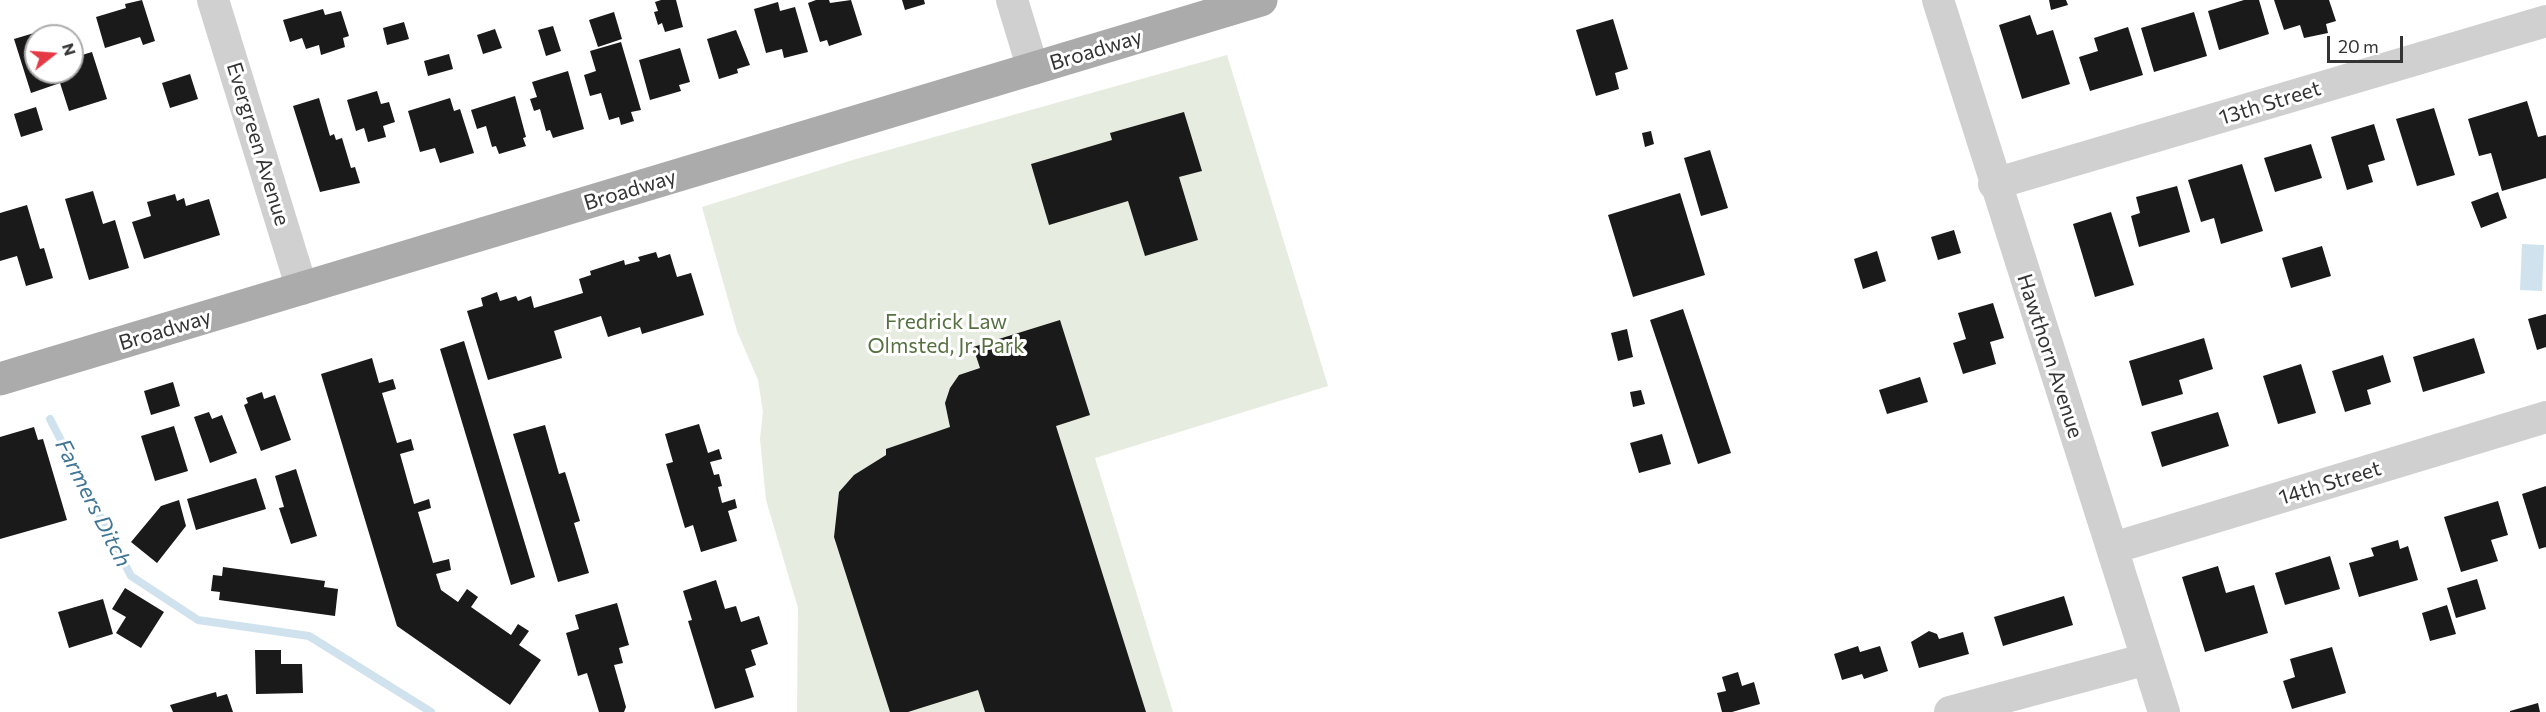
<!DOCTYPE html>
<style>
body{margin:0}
#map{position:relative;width:2546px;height:712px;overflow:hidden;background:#fff;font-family:Commissioner,sans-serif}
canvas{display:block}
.north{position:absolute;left:24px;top:24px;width:60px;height:60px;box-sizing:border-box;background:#fff;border:2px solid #adadad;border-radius:50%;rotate:73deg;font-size:16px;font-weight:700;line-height:24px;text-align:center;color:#333}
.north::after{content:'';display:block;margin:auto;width:21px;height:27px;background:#e63946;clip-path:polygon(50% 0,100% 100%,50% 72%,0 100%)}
.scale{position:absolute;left:2327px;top:36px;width:76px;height:27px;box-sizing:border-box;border:3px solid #333;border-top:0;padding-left:8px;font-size:18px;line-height:21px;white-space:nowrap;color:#333;-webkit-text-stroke:4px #fff;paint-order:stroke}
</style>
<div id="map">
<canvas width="2546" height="712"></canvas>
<div class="north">N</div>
<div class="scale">20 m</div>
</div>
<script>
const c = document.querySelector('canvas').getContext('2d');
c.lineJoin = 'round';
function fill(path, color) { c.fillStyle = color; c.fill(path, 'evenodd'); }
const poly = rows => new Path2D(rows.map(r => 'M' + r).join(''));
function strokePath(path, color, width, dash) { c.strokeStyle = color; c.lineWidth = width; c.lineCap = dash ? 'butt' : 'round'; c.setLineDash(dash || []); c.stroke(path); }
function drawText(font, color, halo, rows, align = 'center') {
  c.font = font + ' Commissioner,sans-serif'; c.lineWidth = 6; c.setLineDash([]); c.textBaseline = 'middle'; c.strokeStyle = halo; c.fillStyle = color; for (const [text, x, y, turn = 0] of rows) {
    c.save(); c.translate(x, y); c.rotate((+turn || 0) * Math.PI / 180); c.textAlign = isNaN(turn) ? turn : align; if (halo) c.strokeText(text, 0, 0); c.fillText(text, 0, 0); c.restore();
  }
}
fill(poly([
 [1227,55,1328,386,1095,458,1173,712,797,712,798,608,766,500,760,439,763,412,758,380,737,331,702,207,856,159]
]), '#e6ecdf');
fill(poly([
 [2522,244,2544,245,2542,291,2520,290]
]), '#cfe2ee');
strokePath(poly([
 [50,419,131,576,198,620,309,636,431,712]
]), '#cfe2ee', 8);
fill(poly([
 [142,0,155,41,143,45,140,37,105,48,96,17,126,8,125,4],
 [661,0,676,0,683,27,665,32,662,23,658,25,654,12,658,11,655,2],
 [816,0,829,0,830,3,851,0,862,35,829,46,827,40,820,42,808,3],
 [902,0,924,0,925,4,905,10],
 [2049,0,2066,0,2068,5,2051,10],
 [2244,0,2259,0,2269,34,2219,50,2208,11],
 [2274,0,2329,0,2336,21,2326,24,2328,33,2304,38,2300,25,2284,30],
 [778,2,780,11,795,7,808,52,784,58,782,49,766,53,754,9],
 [323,9,325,15,341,11,349,36,343,38,345,47,321,55,319,45,306,49,302,38,290,42,283,20],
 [614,12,622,39,598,47,589,20],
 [2194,12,2207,56,2154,72,2141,28],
 [2030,15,2037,35,2053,30,2070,84,2022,99,1999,25],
 [1613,19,1628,69,1615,73,1619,89,1596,96,1576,30],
 [404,22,409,39,387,45,383,28],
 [553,26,561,51,546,56,538,30],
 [54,27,57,36,36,36,36,72,72,72,72,58,92,52,107,99,69,111,60,83,31,93,14,39],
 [2128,27,2143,75,2090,91,2079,57,2098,51,2094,38],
 [495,29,502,48,483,54,477,35],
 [736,30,750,65,737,69,738,73,719,79,707,39],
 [621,42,641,110,631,112,634,121,621,125,619,117,609,120,601,93,590,96,584,75,596,71,590,51],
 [680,48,690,82,679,85,681,91,650,100,639,60],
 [449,54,453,69,428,76,424,61],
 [568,71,584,129,553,138,550,130,546,131,540,109,534,111,530,99,537,97,532,82],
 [190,74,198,99,170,108,162,83],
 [377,91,381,104,389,102,395,122,383,126,386,137,368,142,364,128,356,131,347,100],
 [515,96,526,137,523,138,526,146,499,154,496,146,492,147,486,126,477,129,471,110],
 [319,98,330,136,334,134,336,140,342,138,351,168,355,167,360,183,320,192,293,106],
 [450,98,454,111,460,109,474,153,440,163,435,148,420,152,408,111],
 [2527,101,2538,137,2546,135,2546,178,2502,191,2491,153,2479,156,2468,119],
 [36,107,43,130,21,137,14,114],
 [2434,108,2455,175,2417,186,2396,119],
 [1184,112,1202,171,1179,177,1198,240,1145,256,1128,201,1049,225,1031,164,1112,140,1110,133],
 [2374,124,2385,160,2368,165,2373,182,2347,190,2331,137],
 [1651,131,1654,144,1645,147,1642,133],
 [2311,144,2322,178,2275,192,2264,158],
 [1710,150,1728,208,1701,216,1684,158],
 [2242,164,2263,231,2221,244,2214,218,2201,222,2188,180],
 [2177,186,2190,232,2139,247,2131,216,2140,213,2136,197],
 [93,191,103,224,115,220,129,268,89,280,65,199],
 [2498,192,2507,218,2481,228,2471,202],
 [1680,193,1705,275,1633,297,1608,215],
 [175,194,177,201,184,198,186,206,209,199,220,235,144,259,132,222,151,216,147,202],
 [27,205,40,249,44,248,53,278,26,286,17,256,0,261,0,213],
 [2111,212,2134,285,2095,297,2073,224],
 [1954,230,1961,253,1938,260,1931,237],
 [2322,246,2331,276,2291,288,2282,258],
 [1877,251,1886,281,1863,289,1854,259],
 [656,252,658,258,670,254,677,277,691,273,704,315,642,334,640,327,608,337,601,316,554,331,562,358,488,380,467,311,483,306,481,298,497,292,500,301,516,296,518,301,531,296,534,308,583,293,579,279,591,275,590,271,624,260,625,265,640,261,638,257],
 [1993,303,2004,338,1990,342,1996,364,1963,374,1953,343,1966,339,1958,313],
 [1683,309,1731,453,1698,464,1650,320],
 [2546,314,2546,347,2537,350,2528,319],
 [1060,320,1090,415,1056,426,1146,712,985,712,978,690,908,712,890,712,834,537,839,492,854,475,886,455,886,449,950,427,945,403,950,388,959,375,980,368,973,347],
 [1627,329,1633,357,1618,361,1611,333],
 [2204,338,2213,369,2179,380,2183,394,2142,406,2129,361],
 [2474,338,2485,373,2423,392,2413,357],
 [464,341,535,577,511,585,440,349],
 [2383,355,2391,382,2367,390,2371,404,2345,412,2332,371],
 [372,358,379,383,393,379,396,389,382,393,397,443,411,439,414,450,400,454,414,504,429,499,431,508,418,512,433,563,449,559,451,570,436,574,441,590,458,602,467,589,478,597,471,607,511,635,518,624,529,631,519,645,541,660,510,705,397,626,321,374],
 [2301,364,2316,413,2278,424,2263,376],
 [1920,377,1928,402,1887,414,1879,390],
 [173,382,180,406,151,415,144,391],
 [1641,390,1645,404,1633,407,1630,392],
 [262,392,264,399,275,395,291,440,261,451,244,405,248,403,246,398],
 [209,412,212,419,222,415,237,453,210,463,194,417],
 [2218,412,2229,446,2162,467,2151,432],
 [699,424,708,453,719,449,722,459,710,462,714,475,719,474,722,486,718,487,722,503,735,499,737,508,728,511,737,541,701,552,693,525,685,528,666,464,673,462,665,434],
 [545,425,559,474,565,472,580,521,574,523,589,573,558,582,513,434],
 [174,426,188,471,155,481,141,436],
 [34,427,38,440,43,439,67,520,0,539,0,437],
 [1662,434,1671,464,1639,473,1630,443],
 [296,469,317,536,291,544,279,508,284,507,275,476],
 [256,478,266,509,196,530,187,499],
 [2546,486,2546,547,2539,549,2522,494],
 [179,500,186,526,157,563,131,542,161,506],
 [2498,501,2508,535,2491,540,2498,561,2461,572,2444,517],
 [2398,540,2400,549,2408,546,2418,580,2359,597,2349,563,2374,556,2371,548],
 [2330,556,2340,589,2285,605,2275,573],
 [2218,566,2226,593,2254,585,2268,633,2205,652,2182,577],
 [223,567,325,581,324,587,338,589,335,616,219,600,220,592,211,591,213,575,222,576],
 [2477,579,2486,609,2456,618,2447,588],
 [716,580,725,609,736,606,741,622,759,616,768,644,751,650,756,665,745,669,754,697,715,709,688,621,692,620,683,591],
 [125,588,164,612,141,648,116,633,126,617,112,609],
 [2064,596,2073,625,2003,646,1994,617],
 [103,599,113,634,69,648,58,612],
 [617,603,629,645,619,648,623,663,614,665,626,707,624,712,599,712,587,673,578,676,566,633,579,629,575,615],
 [2447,605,2456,634,2430,641,2422,613],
 [1929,631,1937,634,1939,639,1963,632,1969,654,1919,668,1911,642],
 [1858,646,1860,652,1880,646,1888,671,1864,679,1862,674,1842,680,1834,654],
 [2332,647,2346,693,2292,709,2283,681,2295,677,2290,659],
 [255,650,281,650,281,664,302,664,303,693,256,694],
 [1738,672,1742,686,1754,682,1760,704,1732,712,1722,712,1717,693,1726,691,1722,677],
 [216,692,217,697,227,694,233,712,173,712,170,705],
 [2538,703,2540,712,2510,712,2510,711]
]), '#1a1a1a');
strokePath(poly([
 [213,0,302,289],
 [1012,0,1033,69],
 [1938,0,2164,712],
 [1994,184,2546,21],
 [2113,548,2546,417],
 [1950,712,2147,659]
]), '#d0d0d0', 32);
strokePath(poly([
 [0,379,1261,0]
]), '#ababab', 33);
drawText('21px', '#333', '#fff', [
 ["Broadway",1096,50,-17],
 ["13th Street",2270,103,-17],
 ["Evergreen Avenue",258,144,73],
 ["Broadway",630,190,-17],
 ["Broadway",165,330,-17],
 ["Hawthorn Avenue",2050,356,72],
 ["14th Street",2330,483,-17]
]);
drawText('21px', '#56703f', '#fff', [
 ["Fredrick Law",946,322],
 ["Olmsted, Jr. Park",946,346]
]);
drawText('italic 22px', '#3f7597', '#fff', [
 ["Farmers Ditch",93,503,63]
]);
</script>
